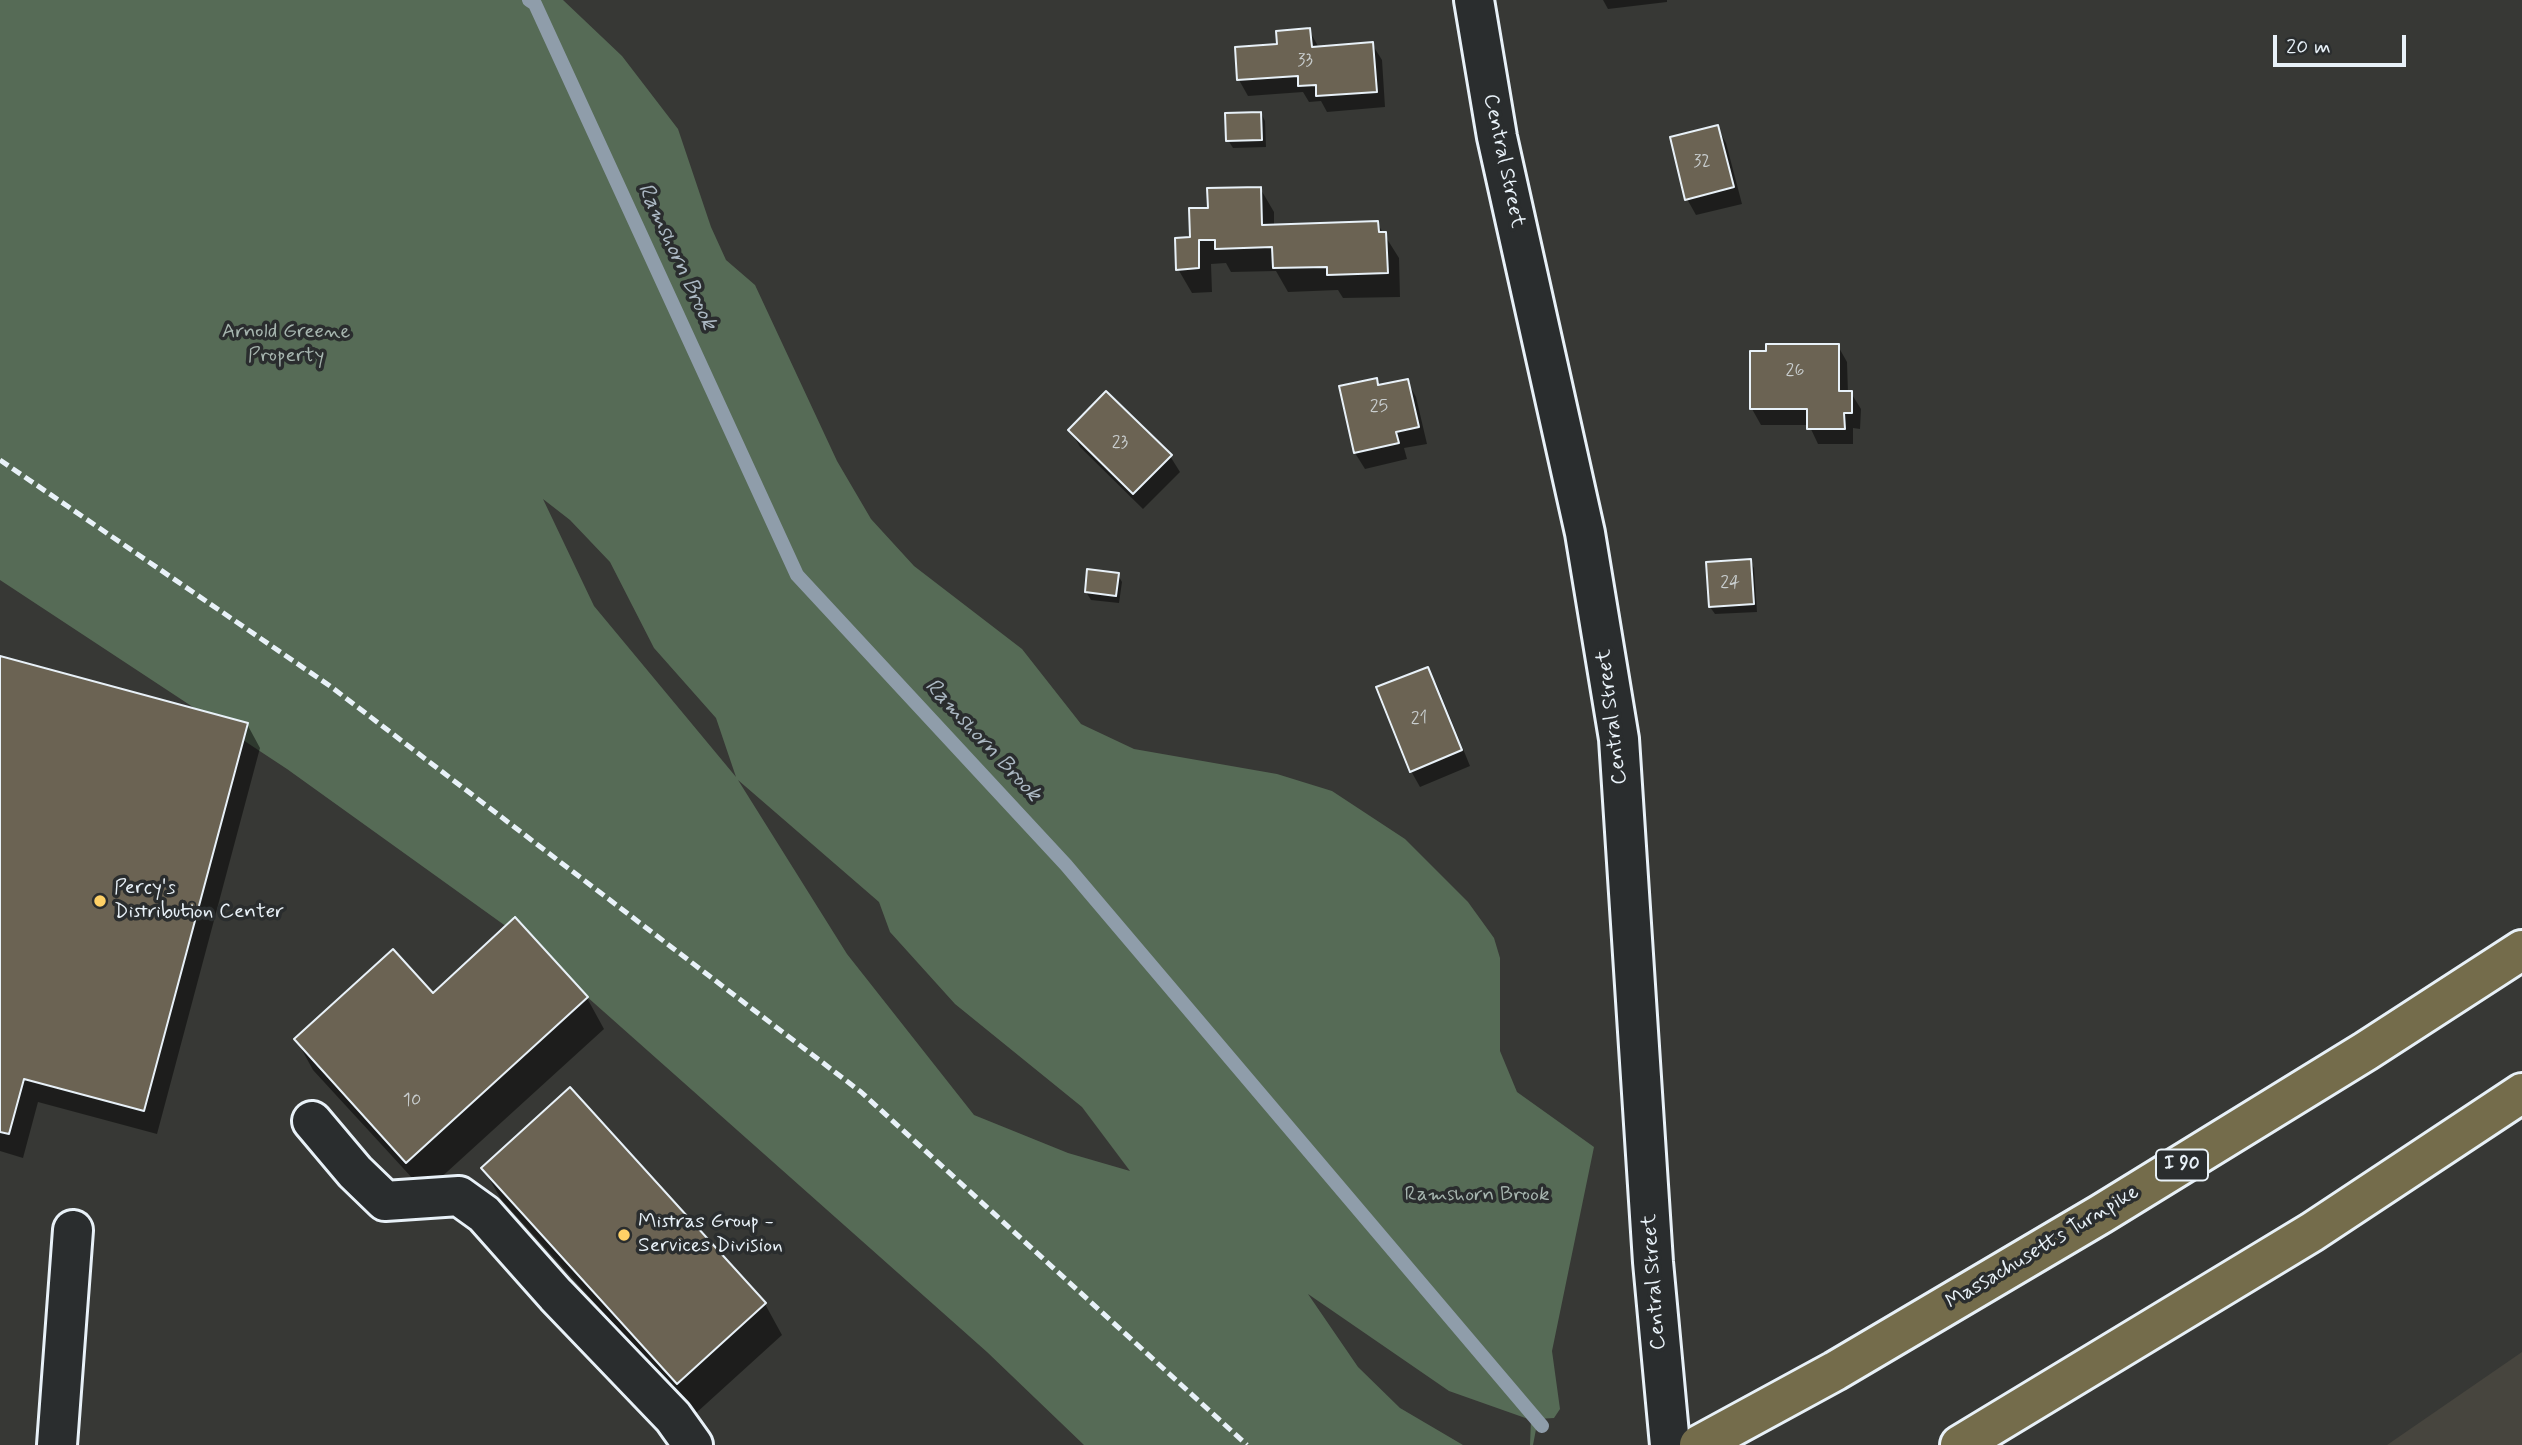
<!DOCTYPE html>
<style>
body{margin:0}
#map{position:relative;width:2522px;height:1445px;overflow:hidden;background:#373835;font-family:Mynerve,sans-serif}
canvas{display:block}
.scale{position:absolute;left:2273px;top:35px;width:133px;height:32px;box-sizing:border-box;border:4px solid #e8f1f8;border-top:0;padding-left:9px;font-size:21px;line-height:24px;white-space:nowrap;color:#e8f1f8;-webkit-text-stroke:5px #2a2d2e;paint-order:stroke}
</style>
<div id="map">
<canvas width="2522" height="1445"></canvas>
<div class="scale">20 m</div>
</div>
<script>
const c = document.querySelector('canvas').getContext('2d');
c.lineJoin = 'round';
function fill(path, color) { c.fillStyle = color; c.fill(path, 'evenodd'); }
const poly = rows => new Path2D(rows.map(r => 'M' + r).join(''));
function strokePath(path, color, width, dash) { c.strokeStyle = color; c.lineWidth = width; c.lineCap = dash ? 'butt' : 'round'; c.setLineDash(dash || []); c.stroke(path); }
function drawText(font, color, halo, rows, align = 'center') {
  c.font = font + ' Mynerve,sans-serif'; c.lineWidth = 7; c.setLineDash([]); c.textBaseline = 'middle'; c.strokeStyle = halo; c.fillStyle = color; for (const [text, x, y, turn = 0] of rows) {
    c.save(); c.translate(x, y); c.rotate((+turn || 0) * Math.PI / 180); c.textAlign = isNaN(turn) ? turn : align; if (halo) c.strokeText(text, 0, 0); c.fillText(text, 0, 0); c.restore();
  }
}
fill(poly([
 [2522,1352,2522,1445,2387,1445]
]), '#47453e');
fill(poly([
 [0,0,563,0,622,56,678,129,711,227,726,260,755,285,837,461,871,519,914,566,1022,649,1081,724,1134,749,1277,774,1332,791,1405,839,1468,902,1494,938,1500,958,1500,1051,1517,1092,1594,1147,1552,1351,1560,1409,1554,1418,1538,1419,1533,1445,1530,1445,1531,1420,1449,1391,1308,1294,1358,1367,1400,1408,1463,1445,1084,1445,987,1352,514,932,287,769,0,580],
 [543,499,570,520,610,562,654,648,716,718,736,777,594,606],
 [738,780,879,902,890,932,955,1004,1082,1107,1130,1171,1068,1153,974,1115,847,954]
]), '#566b56');
fill(poly([
 [1603,0,1667,0,1667,2,1608,9],
 [1309,30,1319,48,1372,44,1382,60,1385,107,1327,112,1321,101,1309,102,1303,92,1248,96,1239,80,1279,45],
 [1261,113,1265,121,1266,147,1233,148,1228,140],
 [1717,127,1726,143,1742,204,1696,215,1687,199],
 [1260,188,1274,212,1274,226,1377,223,1399,258,1400,297,1343,298,1338,290,1288,292,1276,271,1231,272,1226,263,1211,264,1212,292,1192,293,1178,269,1192,239,1210,209],
 [1838,346,1847,362,1848,393,1851,393,1861,409,1860,429,1853,428,1853,444,1818,444,1809,425,1761,425,1752,409],
 [1376,380,1379,386,1407,381,1416,397,1427,444,1404,448,1407,459,1365,469,1355,453,1341,388],
 [1071,431,1170,456,1180,472,1143,509,1080,447],
 [1750,561,1754,568,1757,612,1715,614,1710,607],
 [1118,575,1122,582,1119,603,1091,600,1086,592],
 [0,658,247,724,260,748,157,1134,38,1102,23,1158,0,1151],
 [1428,669,1437,685,1470,766,1420,787,1411,771],
 [433,995,587,998,604,1029,425,1192,313,1070,296,1039],
 [483,1168,765,1304,782,1335,695,1414,501,1199]
]), '#0007');
strokePath(poly([
 [529,0,535,4,797,575,1066,865,1542,1426]
]), '#8f9daa', 14);
const building = poly([
 [1310,28,1312,47,1373,42,1377,92,1316,96,1316,85,1298,86,1298,76,1237,80,1235,47,1277,44,1276,31,1310,28],
 [1261,112,1262,140,1226,141,1225,113,1261,112],
 [1718,125,1734,187,1685,200,1670,137,1718,125],
 [1261,187,1262,225,1378,221,1379,232,1386,232,1388,273,1327,275,1327,267,1273,268,1272,247,1215,249,1215,240,1199,240,1199,268,1176,270,1175,238,1190,237,1189,208,1208,208,1207,188,1261,187],
 [1766,344,1839,344,1839,391,1852,391,1852,413,1844,413,1845,429,1807,429,1807,409,1750,409,1750,351,1766,351,1766,344],
 [1377,378,1378,385,1408,379,1419,427,1396,432,1399,443,1354,453,1339,386,1377,378],
 [1106,391,1172,455,1133,494,1068,430,1106,391],
 [1751,559,1754,604,1709,607,1706,562,1751,559],
 [1087,569,1119,573,1116,596,1085,592,1087,569],
 [0,656,248,723,144,1111,24,1079,9,1134,0,1132,0,656],
 [1428,667,1462,750,1410,772,1376,687,1428,667],
 [515,917,588,997,406,1163,294,1039,393,949,433,993,515,917],
 [570,1087,766,1303,677,1384,481,1168,570,1087]
]);
fill(building, '#6b6353');
strokePath(building, '#e8f1f8', 2);
const minor = poly([
 [1474,0,1497,137,1585,533,1619,739,1653,1262,1670,1445],
 [312,1121,355,1172,385,1201,459,1196,484,1214,556,1295,673,1417,693,1445],
 [57,1445,73,1230]
]);
const highway = poly([
 [1699,1445,1835,1371,2101,1214,2366,1051,2522,950],
 [1960,1445,2312,1232,2522,1093]
]);
strokePath(minor, '#e8f1f8', 44);
strokePath(highway, '#e8f1f8', 44);
strokePath(minor, '#2a2d2e', 38);
strokePath(highway, '#746c4b', 38);
strokePath(poly([
 [0,460,330,686,861,1092,1247,1445]
]), '#e8f1f8', 5, [10, 5]);
for (const [x, y, r, color] of [
 [100,901,7,"#ffd166"],
 [624,1235,7,"#ffd166"]
]) { const dot = new Path2D(); dot.arc(x, y, r, 0, 2 * Math.PI); c.fillStyle = color; c.fill(dot); strokePath(dot, '#2a2d2e', 2.5); }
drawText('18px', '#c9cecf', null, [
 ["33",1305,61],
 ["32",1702,162],
 ["26",1795,371],
 ["25",1379,407],
 ["23",1120,443],
 ["24",1730,583],
 ["21",1419,719],
 ["10",412,1101]
]);
for (const [x, y, w] of [
 [2182,1165,52]
]) { const box = new Path2D(); box.roundRect(x - w / 2, y - 15.5, w, 31, 5); c.fillStyle = '#2a2d2e'; c.fill(box); strokePath(box, '#e8f1f8', 2); }
drawText('bold 19px', '#e8f1f8', null, [
 ["I 90",2182,1165]
]);
drawText('21px', '#e8f1f8', '#2a2d2e', [
 ["Central Street",1503,161,78],
 ["Central Street",1613,717,-97],
 ["Massachusetts Turnpike",2043,1248,-31],
 ["Central Street",1655,1282,-94]
]);
drawText('21px', '#a6b5af', '#2a2d2e', [
 ["Arnold Greene",286,333],
 ["Property",286,357],
 ["Ramshorn Brook",1477,1196]
]);
drawText('21px', '#e8f1f8', '#2a2d2e', [
 ["Percy's",114,889],
 ["Distribution Center",114,913],
 ["Mistras Group -",638,1223],
 ["Services Division",638,1247]
], 'left');
drawText('italic 23px', '#acb9c4', '#2a2d2e', [
 ["Ramshorn Brook",676,257,65],
 ["Ramshorn Brook",982,741,47]
]);
</script>
